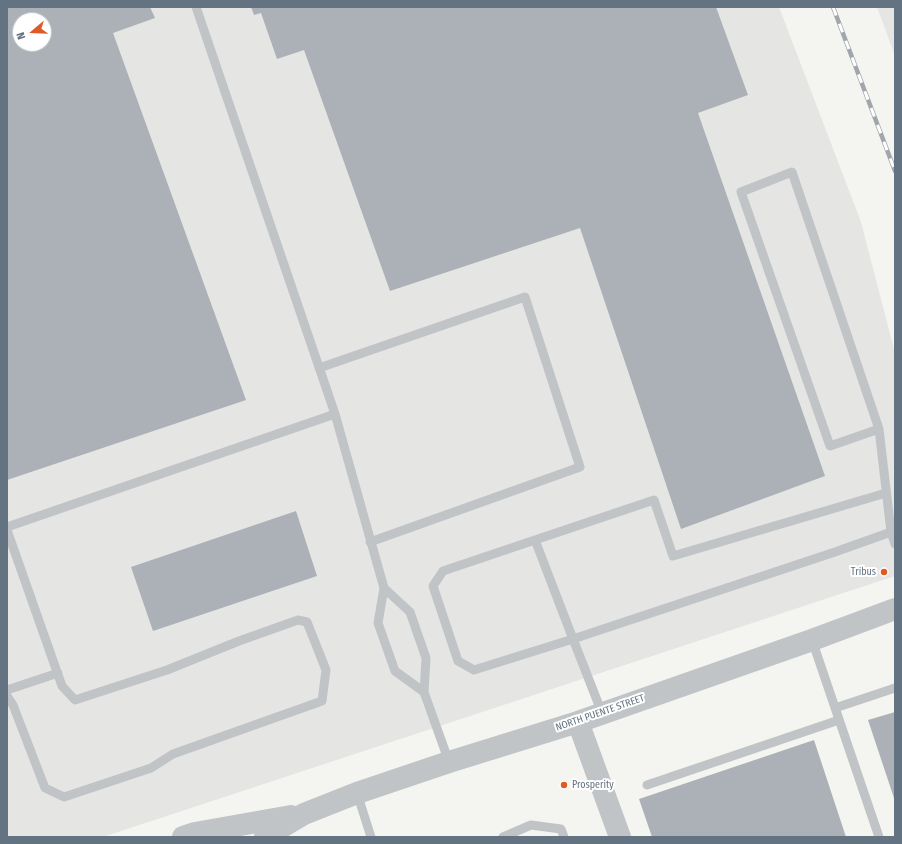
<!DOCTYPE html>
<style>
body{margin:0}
#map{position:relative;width:902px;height:844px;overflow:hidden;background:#f4f5f1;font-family:"Fira Sans Condensed",sans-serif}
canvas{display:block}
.frame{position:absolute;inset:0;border:8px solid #647381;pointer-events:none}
.north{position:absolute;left:12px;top:12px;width:40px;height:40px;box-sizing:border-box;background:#fff;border:1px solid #c1c7cd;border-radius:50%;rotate:251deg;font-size:11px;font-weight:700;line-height:16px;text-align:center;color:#647381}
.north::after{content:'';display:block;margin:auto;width:14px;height:18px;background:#de5b27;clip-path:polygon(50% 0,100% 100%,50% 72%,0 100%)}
</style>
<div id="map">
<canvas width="902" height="844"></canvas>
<div class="frame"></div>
<div class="north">N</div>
</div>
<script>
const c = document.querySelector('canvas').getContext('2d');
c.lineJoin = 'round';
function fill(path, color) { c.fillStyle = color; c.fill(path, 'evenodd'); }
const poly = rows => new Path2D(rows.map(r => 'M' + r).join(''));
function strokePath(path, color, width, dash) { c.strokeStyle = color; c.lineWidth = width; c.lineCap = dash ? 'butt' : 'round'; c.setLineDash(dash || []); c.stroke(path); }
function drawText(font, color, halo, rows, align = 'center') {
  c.font = font + ' "Fira Sans Condensed",sans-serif'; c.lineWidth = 4; c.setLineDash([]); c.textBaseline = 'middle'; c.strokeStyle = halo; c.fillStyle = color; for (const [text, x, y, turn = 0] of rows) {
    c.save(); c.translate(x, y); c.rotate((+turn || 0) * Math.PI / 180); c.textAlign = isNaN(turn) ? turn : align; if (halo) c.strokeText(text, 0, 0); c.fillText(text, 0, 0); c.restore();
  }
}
fill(poly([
 [7,7,779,7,861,222,895,353,895,576,103,837,7,837],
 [20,20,44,20,44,44,20,44],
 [877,7,895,7,895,56]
]), '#e5e6e4');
fill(poly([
 [7,7,150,7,155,18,113,33,246,400,7,480],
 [20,20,44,20,44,44,20,44],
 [251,7,716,7,748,95,698,113,825,476,681,529,580,228,390,291,304,50,277,59,261,13,254,15],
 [296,511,317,576,153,631,131,567],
 [895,712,895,801,868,720],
 [814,740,846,837,652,837,639,799]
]), '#abb1b6');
strokePath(poly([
 [196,7,335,414,384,588,378,623,395,671,424,692,449,762],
 [319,368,525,297,580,467,370,542],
 [879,429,830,446,741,192,792,172,879,429,891,532],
 [7,527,335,414],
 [7,530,62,686,75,700,167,670,239,641,298,620,307,622,326,670,322,701,173,754,151,768,64,797,45,788,13,705,7,696],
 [535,540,654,500,673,556,886,493],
 [384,588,410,612,426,658,424,692],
 [812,640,879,837],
 [7,690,58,673],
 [835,708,895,688],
 [602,713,573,639,535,540,443,571,433,586,458,661,474,670,573,639,835,552,891,532,895,544],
 [647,785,839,720],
 [357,793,371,837],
 [503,837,531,825,561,829,564,837]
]), '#c0c4c7', 9);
strokePath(poly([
 [578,722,620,837],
 [183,837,195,833,291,816],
 [265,837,304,814,357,793,449,762,578,722,812,640,895,609]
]), '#c0c4c7', 22);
const rail = poly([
 [833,7,895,171]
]);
strokePath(rail, '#a1a6ac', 4.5);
strokePath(rail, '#fff', 3, [9]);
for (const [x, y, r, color] of [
 [884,572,4,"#de5b27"],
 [564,785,4,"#de5b27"]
]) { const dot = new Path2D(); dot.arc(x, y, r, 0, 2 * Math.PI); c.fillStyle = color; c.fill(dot); strokePath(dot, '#fff', 1.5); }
drawText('10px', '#647381', '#fff', [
 ["Tribus",876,572],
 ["Prosperity",572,785,"left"]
], 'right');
drawText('10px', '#647381', '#fff', [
 ["NORTH PUENTE STREET",600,713,-19]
]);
</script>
